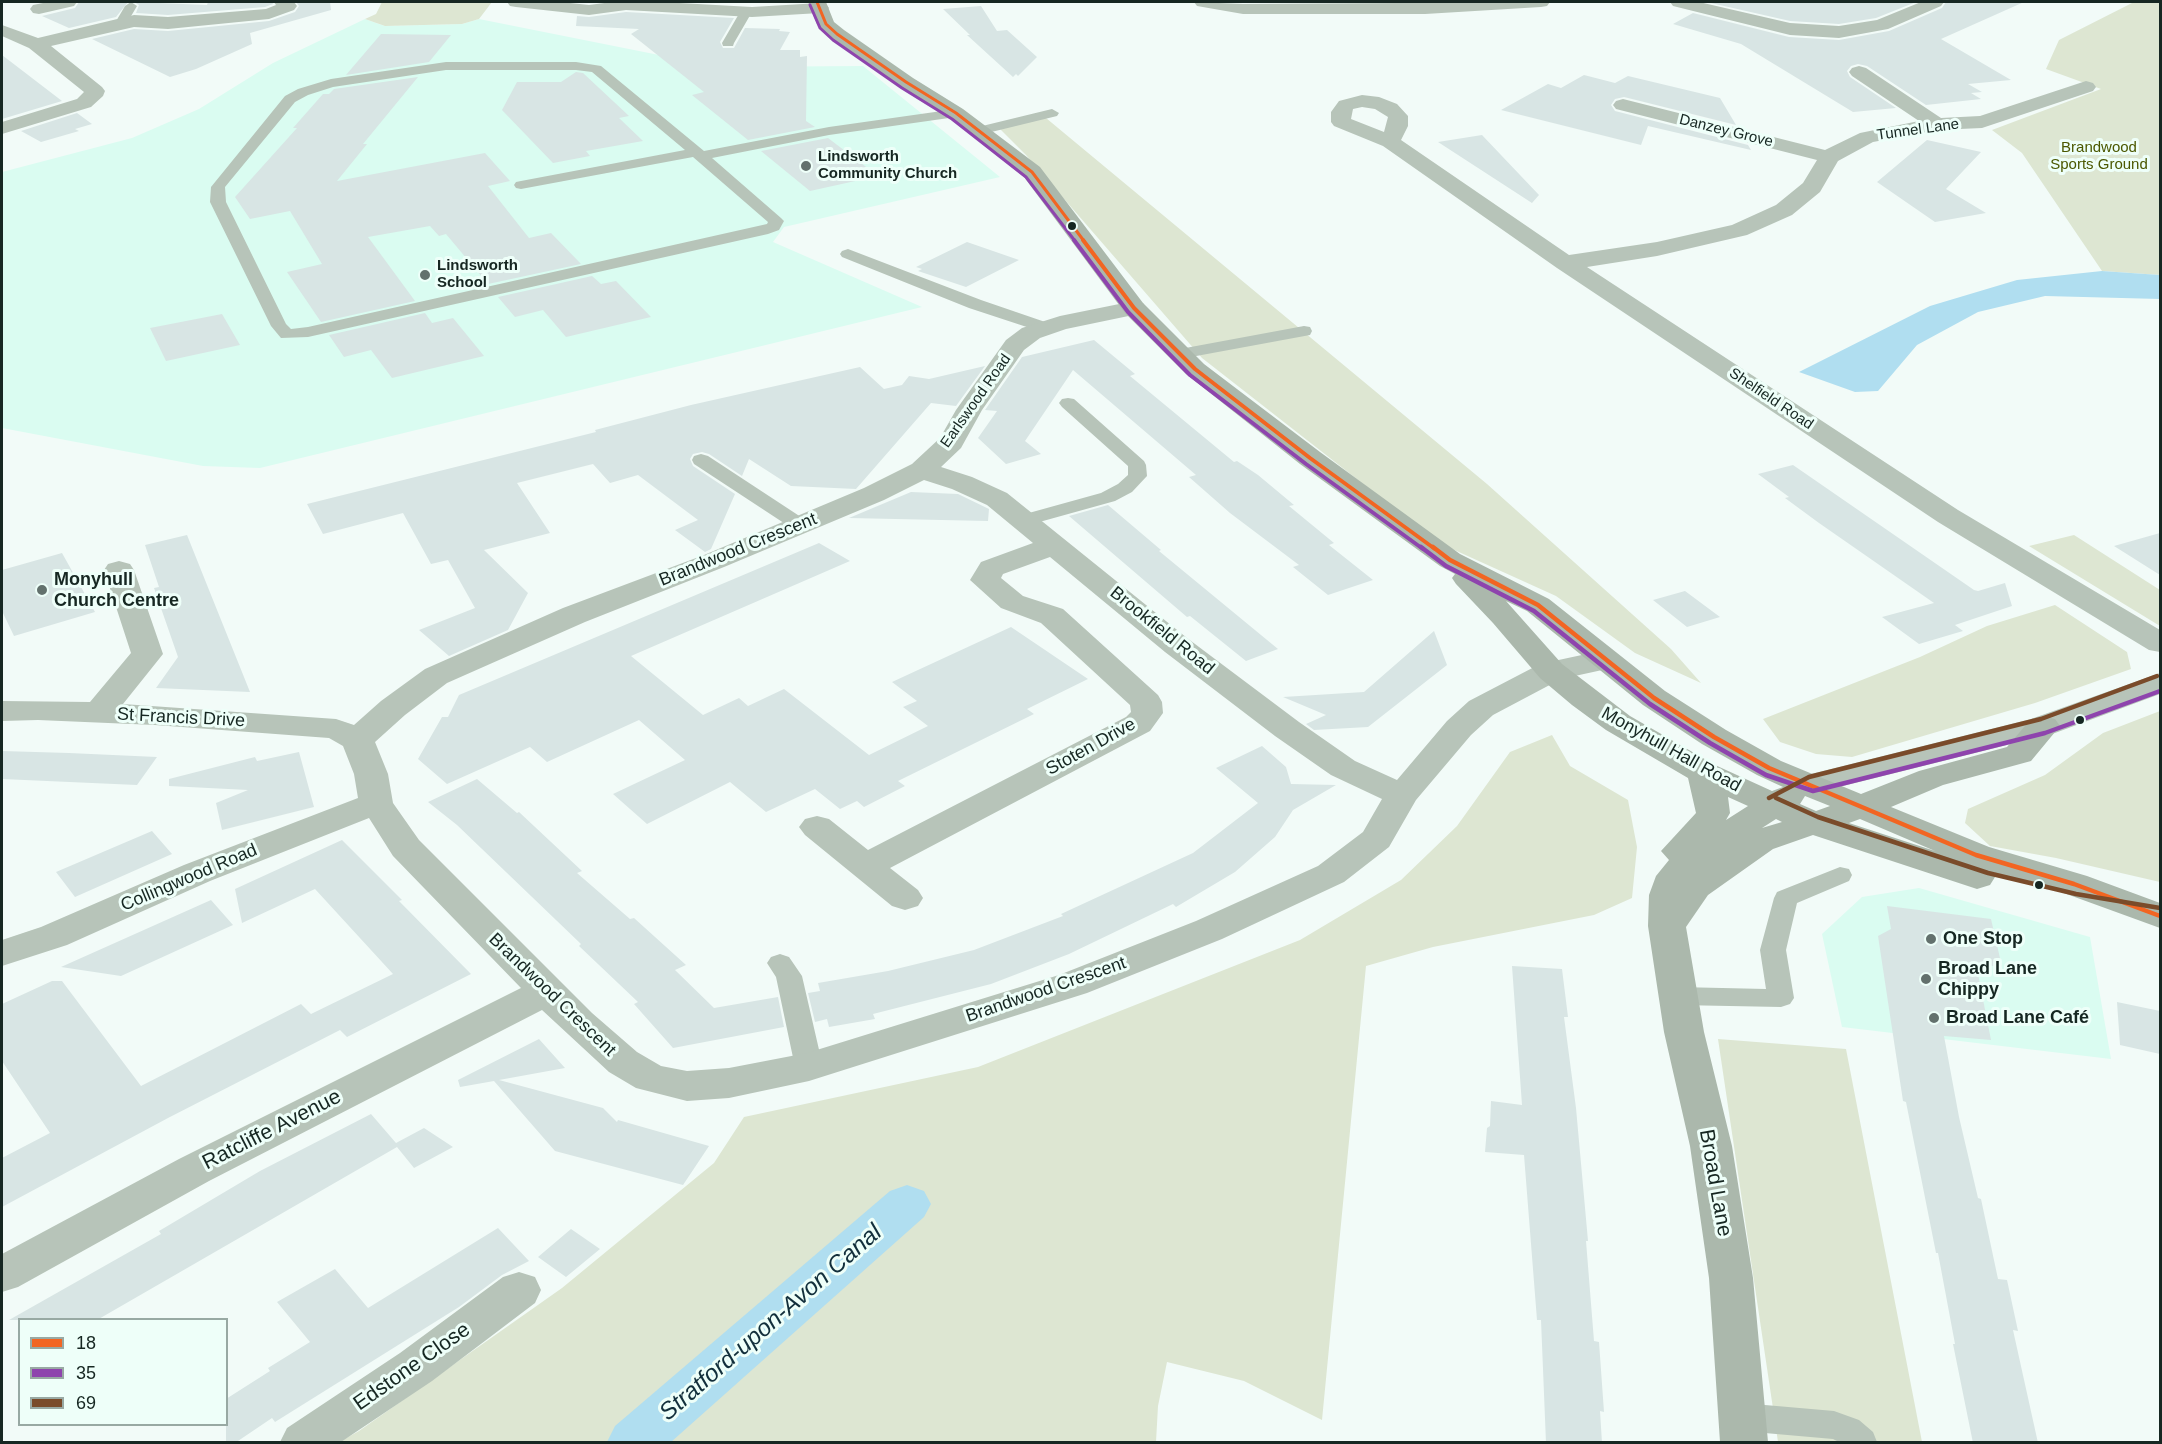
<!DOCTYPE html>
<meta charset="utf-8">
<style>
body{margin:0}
#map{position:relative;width:2162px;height:1444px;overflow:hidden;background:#f2fbf8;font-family:Helvetica,sans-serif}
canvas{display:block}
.frame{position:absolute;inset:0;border:3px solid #162722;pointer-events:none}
.legend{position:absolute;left:18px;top:1318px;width:210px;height:108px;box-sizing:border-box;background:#eefff9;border:2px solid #98a9a3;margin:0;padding:8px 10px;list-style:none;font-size:18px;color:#162722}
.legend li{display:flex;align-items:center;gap:12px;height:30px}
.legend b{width:30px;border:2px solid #98a9a3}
</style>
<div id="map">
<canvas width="2162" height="1444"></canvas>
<div class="frame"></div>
<ul class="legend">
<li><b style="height:8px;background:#f26522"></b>18</li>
<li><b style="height:8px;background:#8e44ad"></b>35</li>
<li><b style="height:8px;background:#7a4b2a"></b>69</li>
</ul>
</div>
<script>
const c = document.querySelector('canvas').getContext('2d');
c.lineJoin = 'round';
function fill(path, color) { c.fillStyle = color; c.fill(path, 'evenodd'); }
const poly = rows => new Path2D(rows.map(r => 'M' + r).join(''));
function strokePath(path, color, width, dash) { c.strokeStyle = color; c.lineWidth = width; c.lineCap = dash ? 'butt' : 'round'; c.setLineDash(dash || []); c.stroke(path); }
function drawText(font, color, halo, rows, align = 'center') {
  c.font = font + ' Helvetica,sans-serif'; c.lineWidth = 6; c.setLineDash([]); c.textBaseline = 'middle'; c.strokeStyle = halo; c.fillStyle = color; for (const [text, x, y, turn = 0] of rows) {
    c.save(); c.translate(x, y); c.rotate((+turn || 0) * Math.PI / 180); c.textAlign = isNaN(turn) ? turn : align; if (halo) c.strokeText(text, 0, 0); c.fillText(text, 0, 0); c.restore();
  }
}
fill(poly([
 [365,19,385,26,462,24,479,19,719,67,863,66,1000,177,784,227,773,242,922,307,260,468,203,466,2,428,2,172,132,138,199,109,273,63],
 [1919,888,2090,937,2111,1059,1842,1027,1822,934,1862,897]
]), '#dafcf1');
fill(poly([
 [382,2,492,2,479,19,462,24,385,26,365,19,376,14],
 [2134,2,2160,2,2160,275,2102,271,2022,153,1992,130,2101,89,2046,69,2059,40],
 [1046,118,1487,484,1671,649,1701,683,1635,653,1556,596,1450,548,1399,512,1202,358,1026,155,1000,129],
 [2074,535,2160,590,2160,626,2029,546],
 [2055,605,2127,652,2131,669,2035,703,1852,757,1816,754,1780,742,1763,719,1920,657,1987,626],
 [2160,711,2160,882,2056,858,1990,846,1965,823,1968,809,2045,775,2103,733],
 [1552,735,1570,766,1628,800,1637,847,1632,898,1594,915,1433,947,1366,966,1322,1420,1244,1381,1167,1362,1158,1406,1156,1442,339,1442,359,1431,562,1288,714,1163,744,1117,978,1067,1300,940,1401,880,1457,826,1510,752],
 [1718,1039,1846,1049,1922,1442,1778,1442]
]), '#dde6d2');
fill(poly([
 [2102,271,2160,275,2160,299,2045,296,1978,312,1917,345,1878,391,1855,392,1799,372,1930,306,2017,280]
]), '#b0def0');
fill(poly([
 [907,1185,924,1191,931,1204,924,1217,671,1442,607,1442,615,1426,890,1191,907,1185]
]), '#b0def0');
fill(poly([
 [79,2,128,2,116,17,69,28,42,16,75,8],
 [134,2,207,5,208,2,272,2,273,4,265,7,168,15,136,13,139,5],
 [296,2,330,2,331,10,250,33,252,44,196,69,170,77,92,39,134,29,168,31,269,21,295,12,299,6],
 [1713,2,1916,2,1876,18,1839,24,1790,21,1711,3],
 [1946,2,2024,2,1941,39,2011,80,1968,84,1982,92,1971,93,1981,99,1926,105,1867,66,1858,64,1851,66,1847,71,1850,77,1896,108,1853,112,1741,44,1673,24,1693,13,1789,37,1839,40,1889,31,1942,8],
 [981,6,997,31,1007,30,1037,57,1018,76,1016,74,1013,77,967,35,970,35,943,9],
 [626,12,734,18,720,42,723,48,734,48,745,28,780,29,779,31,790,32,780,50,800,50,800,57,807,56,806,121,815,127,748,140,692,95,704,92,631,34,639,29,576,26,577,16,589,17],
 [381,34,451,35,429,62,346,75],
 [2,55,62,101,2,119],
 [576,72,583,73,629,116,619,118,643,141,586,151,590,156,553,163,502,110,517,82,561,82],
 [1584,75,1615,83,1628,76,1720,98,1736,125,1624,97,1615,99,1611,105,1615,111,1748,145,1751,150,1648,126,1641,145,1501,110,1548,84,1561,88],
 [418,77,363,144,367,144,337,181,485,153,510,181,488,186,529,238,551,233,581,264,488,284,446,234,439,236,430,226,368,237,415,301,321,322,287,272,322,264,290,211,250,219,235,197,297,128,293,128,323,94,329,94,334,89],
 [77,113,92,124,75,129,79,131,41,142,21,131],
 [1482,135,1539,195,1532,203,1438,142],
 [828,138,878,176,810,191,761,151],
 [1927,140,1981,152,1946,189,1986,213,1935,222,1877,182],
 [967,242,1019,260,966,287,918,271,922,269,916,267],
 [592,276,601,284,616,281,651,317,566,337,543,310,515,317,498,297],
 [425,313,432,323,453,318,484,356,392,378,371,350,344,357,329,335],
 [222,314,240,345,166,361,150,328],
 [1094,340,1135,374,1130,376,1234,462,1237,461,1258,475,1294,505,1289,506,1334,543,1329,545,1373,580,1328,595,1293,567,1299,565,1230,513,1189,477,1196,475,1073,370,1025,441,1041,454,1006,464,978,438,997,411,985,410,1022,357],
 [985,366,956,406,931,403,856,489,791,486,749,459,742,476,709,454,702,452,693,454,690,459,693,466,735,494,711,549,705,552,675,530,698,520,638,475,610,483,593,464,517,483,550,533,484,550,528,593,508,630,449,656,419,630,475,608,448,560,431,564,403,513,323,534,307,504,596,432,595,430,691,405,860,367,884,389,902,385,909,376,929,379],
 [1793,465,1974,590,1978,591,2005,583,2012,606,1955,625,1963,631,1919,644,1882,617,1934,603,1819,523,1785,498,1789,497,1758,474],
 [911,492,958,494,989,509,988,521,849,518],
 [1108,505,1161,550,1159,551,1278,649,1246,661,1190,616,1187,617,1069,516],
 [2160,533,2160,575,2114,546],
 [187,535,207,585,250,692,156,688,178,657,154,588,159,587,145,545],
 [819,543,850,561,631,656,703,715,739,698,748,706,784,689,869,755,928,726,903,707,917,701,892,682,1011,627,1088,679,1027,709,1034,714,898,781,905,786,864,807,857,801,840,809,815,789,766,812,730,782,647,824,613,794,685,760,639,720,547,762,530,747,447,784,418,759,442,717,448,717,459,695],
 [62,553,95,612,14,636,2,611,2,570],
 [1685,591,1720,617,1687,627,1653,600],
 [1434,631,1447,665,1368,727,1314,730,1306,724,1326,715,1283,697,1364,692],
 [1262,746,1286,767,1291,784,1336,785,1293,810,1275,837,1235,872,1176,907,1173,904,1069,954,991,984,873,1014,875,1019,829,1027,827,1019,815,1022,808,993,820,991,818,983,888,971,974,950,1063,916,1061,914,1193,853,1258,803,1216,768],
 [2,751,69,753,157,757,137,785,2,779],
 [299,752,314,807,222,830,216,803,248,790,169,786,169,779,255,757,257,761],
 [477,779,517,813,519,812,582,871,577,873,630,919,634,918,686,965,675,970,714,1008,778,997,784,1027,673,1048,634,1004,638,1002,579,946,581,944,457,825,428,802],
 [152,831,172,854,75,897,56,872],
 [342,840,402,900,399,901,471,974,347,1037,340,1030,168,1118,2,1207,2,1158,50,1133,2,1061,2,1004,52,981,62,981,141,1086,301,1004,311,1014,393,974,315,889,242,923,235,889],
 [211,900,233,925,121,976,61,967],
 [1887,906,1991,919,2002,967,1976,964,1991,1040,1944,1036,1959,1117,1978,1198,1981,1199,1998,1279,2007,1280,2018,1331,2013,1330,2038,1443,1973,1443,1953,1344,1955,1344,1938,1253,1936,1253,1906,1102,1903,1101,1878,936,1891,929],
 [1512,966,1562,969,1568,1017,1564,1017,1576,1108,1588,1241,1586,1241,1594,1341,1599,1342,1604,1412,1600,1411,1602,1443,1546,1443,1541,1320,1537,1320,1524,1155,1485,1152,1487,1128,1490,1126,1491,1101,1522,1105],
 [2117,1002,2160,1011,2160,1054,2120,1045],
 [539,1039,565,1068,499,1080,603,1108,617,1122,618,1120,709,1146,683,1185,555,1151,494,1081,460,1087,458,1080],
 [371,1114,396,1143,424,1128,453,1147,414,1168,397,1147,97,1320,9,1320,161,1234,159,1231,260,1171],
 [498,1228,529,1261,502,1275,459,1307,275,1422,272,1418,235,1443,226,1443,226,1399,270,1371,268,1368,310,1342,277,1302,335,1269,368,1308],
 [571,1229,600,1249,566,1277,538,1257]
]), '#d8e5e4');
fill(poly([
 [131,2,137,6,127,23,125,26,117,26,115,23,125,6,131,2],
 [746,8,752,12,734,43,733,46,723,46,722,43,740,12,746,8],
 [446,62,576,62,601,66,704,151,829,127,956,109,963,113,956,117,829,135,712,158,781,218,784,221,779,230,768,234,308,337,281,338,271,326,210,202,211,187,285,96,298,89,331,79,446,62],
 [446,70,576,70,592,72,685,150,521,181,516,182,514,185,516,188,521,189,693,157,768,222,767,224,308,327,291,329,286,324,226,202,225,187,295,102,308,95,333,87,446,70],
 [1052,109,1059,113,1057,116,979,135,972,131,974,128,1052,109],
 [848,249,981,300,1051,324,1053,328,1051,332,1045,333,969,308,842,257,840,254,842,251,848,249],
 [1304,326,1310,327,1312,331,1310,335,1180,359,1174,358,1171,354,1174,350,1180,349,1304,326],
 [1068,398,1074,399,1144,461,1146,465,1147,476,1132,492,1115,501,1025,526,1018,524,1015,520,1018,516,1101,493,1118,484,1128,475,1128,466,1062,407,1059,403,1062,399,1068,398],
 [701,454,708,456,807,521,810,525,807,529,793,529,694,464,692,460,694,456,701,454],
 [1840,867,1849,869,1852,875,1849,881,1797,903,1786,950,1794,998,1790,1004,1781,1007,1678,1005,1669,1002,1665,996,1669,990,1678,987,1766,989,1760,950,1774,898,1777,892,1840,867],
 [780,954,789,957,802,976,823,1067,819,1074,809,1077,799,1074,795,1067,776,977,767,963,771,957,780,954],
 [1742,1403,1834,1411,1859,1420,1873,1432,1877,1442,1839,1442,1833,1439,1742,1431,1731,1427,1726,1417,1731,1407,1742,1403]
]), '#b7c4b9');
fill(poly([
 [48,2,77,2,74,6,39,14,33,13,30,9,33,5,48,2],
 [274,2,294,2,297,6,294,10,269,19,168,29,134,27,51,46,102,87,105,91,103,96,91,107,2,134,2,122,77,99,84,92,29,48,2,36,2,25,38,38,134,15,168,17,266,9,276,5,274,2],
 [507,2,561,2,589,5,612,2,661,2,752,7,820,3,826,4,829,8,826,12,820,13,752,17,626,10,589,15,516,7,510,6,507,2],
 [1194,2,1243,4,1550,2,1547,6,1541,7,1425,14,1243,14,1197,6,1194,2],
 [1670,2,1699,2,1790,23,1839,26,1877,20,1921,2,1944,2,1941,6,1888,29,1839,38,1790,35,1673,6,1670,2],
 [1859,66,1866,68,1941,118,1980,116,2086,81,2093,83,2096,87,2093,91,1982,128,1937,130,1873,142,1838,161,1820,192,1792,215,1747,235,1657,256,1587,267,1958,510,2160,630,2160,652,2149,650,1938,522,1557,268,1383,146,1334,126,1331,122,1331,112,1339,101,1362,95,1379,97,1397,104,1408,116,1408,126,1401,140,1569,255,1657,242,1732,225,1776,205,1803,183,1817,160,1616,109,1613,105,1616,101,1623,99,1825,150,1860,133,1919,121,1852,76,1849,72,1852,68,1859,66],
 [1362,107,1375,109,1388,117,1384,132,1351,119,1353,109,1362,107],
 [1134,301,1143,303,1146,308,1143,313,1066,329,1040,338,1024,350,982,410,961,448,941,467,972,477,1007,493,1187,638,1299,722,1355,761,1397,780,1447,721,1469,701,1540,664,1605,650,1616,653,1621,660,1616,667,1561,679,1493,715,1471,735,1416,800,1389,847,1344,882,1222,939,1087,993,809,1081,729,1098,687,1101,636,1088,609,1072,542,1010,209,1181,18,1287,2,1292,2,1254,179,1159,521,988,393,856,369,818,210,881,67,945,2,966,2,940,41,927,184,865,358,798,354,774,343,746,329,738,155,725,38,720,2,721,2,701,90,702,131,653,104,570,108,564,119,561,130,564,134,570,163,654,123,704,336,719,354,725,381,701,425,669,563,608,704,555,864,488,912,464,940,438,956,410,1006,340,1022,328,1060,316,1134,301],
 [924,480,952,489,987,505,1033,543,981,562,970,580,1001,608,1041,623,1130,705,1131,712,1126,717,868,850,829,819,817,816,805,819,799,827,805,835,892,906,905,910,918,906,923,898,918,890,890,868,1150,731,1163,713,1162,702,1158,695,1063,609,1023,596,1001,578,1003,574,1050,557,1165,652,1275,736,1331,775,1382,799,1363,832,1318,866,1196,921,1059,975,807,1053,729,1068,687,1071,661,1066,637,1052,592,1013,419,840,393,803,388,774,375,742,405,715,447,683,585,622,724,567,884,500,924,480],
 [2160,673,2160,694,2055,733,1811,794,1799,791,1794,784,1799,777,2031,719,2160,673],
 [519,1272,535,1277,541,1290,535,1303,432,1381,341,1442,280,1442,287,1428,400,1353,503,1277,519,1272]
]), '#b7c4b9');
fill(poly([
 [808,2,826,2,834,22,844,30,913,78,963,109,1040,167,1143,303,1204,364,1320,452,1460,554,1549,599,1665,691,1726,730,1781,761,1861,794,1919,771,2007,747,2031,719,2043,716,2055,719,2060,726,2031,761,1943,785,1891,807,1989,847,2087,876,2160,903,2160,928,2061,892,1992,872,1995,877,1990,885,1977,889,1813,835,1773,849,1708,895,1686,927,1704,1032,1732,1146,1753,1278,1768,1442,1720,1442,1709,1278,1690,1146,1664,1032,1648,926,1649,895,1656,876,1669,860,1661,851,1696,813,1688,778,1606,730,1572,705,1540,678,1493,623,1456,584,1452,578,1455,574,1440,566,1300,464,1186,374,1125,313,1024,177,949,117,899,86,830,38,817,24,808,2],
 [1506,601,1527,611,1643,705,1702,744,1757,775,1783,787,1772,791,1715,765,1630,716,1562,664,1506,601],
 [1805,796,1830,806,1816,811,1800,804,1805,796],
 [1728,797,1748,806,1726,820,1730,813,1728,797],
 [1776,819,1782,822,1762,828,1776,819],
 [1860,819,1935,851,1849,823,1860,819]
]), '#abb8ac');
strokePath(poly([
 [817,2,826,24,837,34,906,82,956,113,1032,172,1084,241]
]), '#f26522', 3);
strokePath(poly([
 [1083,240,1134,308,1195,369,1310,458,1435,549]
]), '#f26522', 4);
strokePath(poly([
 [1433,547,1450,560,1538,605,1654,698,1714,737,1769,768,1976,855,2074,884,2160,916]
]), '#f26522', 4.5);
strokePath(poly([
 [810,5,820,28,833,40,902,88,952,119,1026,177,1075,241]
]), '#8e44ad', 3);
strokePath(poly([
 [1074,240,1128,312,1190,375,1306,464,1423,549]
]), '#8e44ad', 4);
strokePath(poly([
 [1421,547,1446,566,1534,611,1650,704,1710,743,1766,775,1813,791,2045,733,2160,691]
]), '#8e44ad', 4.5);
strokePath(poly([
 [1769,798,1809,777,2041,719,2157,676],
 [1776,798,1818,817,1988,873,2076,894,2160,908]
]), '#7a4b2a', 4.5);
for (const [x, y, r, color] of [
 [806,166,6,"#63716d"],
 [1072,226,5,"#162722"],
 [425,275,6,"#63716d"],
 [42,590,6,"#63716d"],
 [2080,720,5,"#162722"],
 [2039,885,5,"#162722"],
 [1931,939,6,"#63716d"],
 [1926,979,6,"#63716d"],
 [1934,1018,6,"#63716d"]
]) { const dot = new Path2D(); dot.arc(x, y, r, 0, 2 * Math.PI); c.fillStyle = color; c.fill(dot); strokePath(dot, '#eefff9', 2); }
drawText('15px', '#162722', '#eefff9', [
 ["Tunnel Lane",1918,130,-8],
 ["Danzey Grove",1726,131,14],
 ["Shelfield Road",1771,399,34],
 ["Earlswood Road",976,401,-55]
]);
drawText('15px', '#4b5800', '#eefff9', [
 ["Brandwood",2099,148],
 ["Sports Ground",2099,165]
]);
drawText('bold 15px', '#162722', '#eefff9', [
 ["Lindsworth",818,157],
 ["Community Church",818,174],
 ["Lindsworth",437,266],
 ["School",437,283]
], 'left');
drawText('18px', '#162722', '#eefff9', [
 ["Brandwood Crescent",738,550,-22],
 ["Brookfield Road",1162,631,39],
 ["St Francis Drive",181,718,3],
 ["Stoten Drive",1091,747,-29],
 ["Monyhull Hall Road",1671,750,29],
 ["Collingwood Road",189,878,-23],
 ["Brandwood Crescent",1046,990,-19],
 ["Brandwood Crescent",552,995,44]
]);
drawText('bold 18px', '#162722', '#eefff9', [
 ["Monyhull",54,580],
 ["Church Centre",54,601],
 ["One Stop",1943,939],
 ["Broad Lane",1938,969],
 ["Chippy",1938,990],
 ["Broad Lane Café",1946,1018]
], 'left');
drawText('21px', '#162722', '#eefff9', [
 ["Ratcliffe Avenue",272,1130,-27],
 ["Broad Lane",1715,1183,80],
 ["Edstone Close",412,1367,-35]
]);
drawText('italic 24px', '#122f3b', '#eefff9', [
 ["Stratford-upon-Avon Canal",771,1323,-41]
]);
</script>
